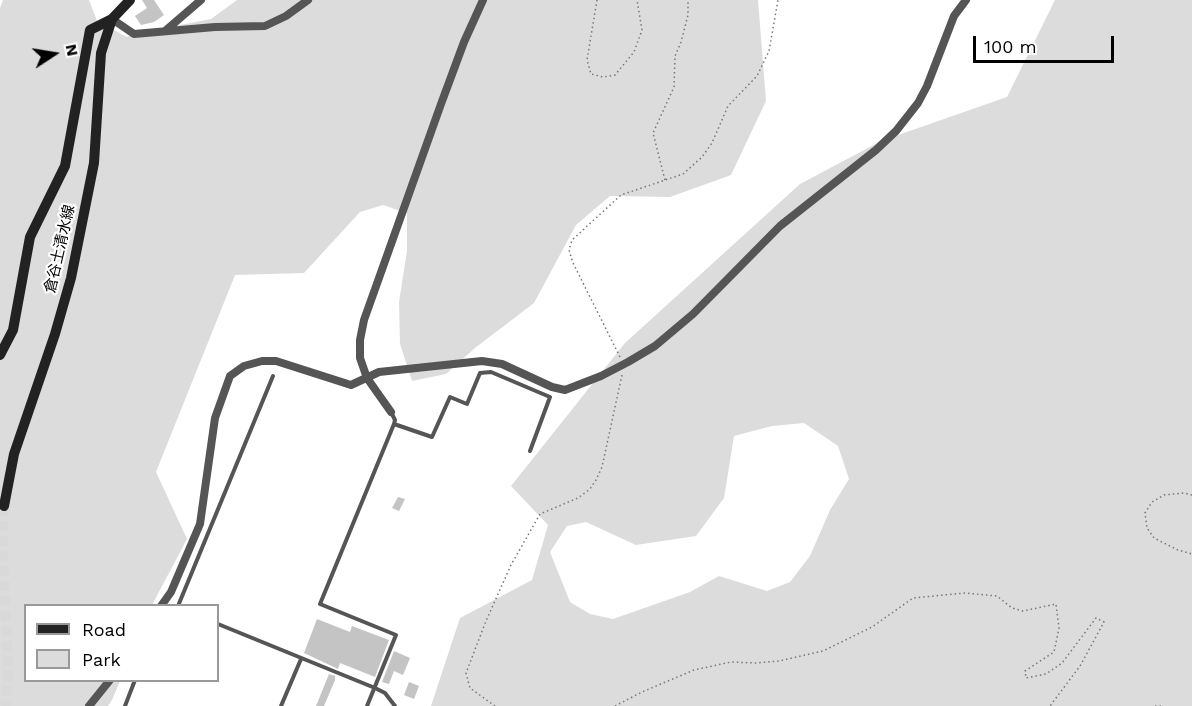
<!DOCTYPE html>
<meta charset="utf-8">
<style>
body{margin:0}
#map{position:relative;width:1192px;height:706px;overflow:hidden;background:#fff;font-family:"Work Sans",sans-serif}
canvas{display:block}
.legend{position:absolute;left:24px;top:604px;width:195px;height:78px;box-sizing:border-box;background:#fff;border:2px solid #999;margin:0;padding:8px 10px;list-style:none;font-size:18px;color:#000}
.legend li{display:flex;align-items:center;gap:12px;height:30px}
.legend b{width:30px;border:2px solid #999}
.north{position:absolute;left:24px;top:24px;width:60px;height:60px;-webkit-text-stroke:4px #fff;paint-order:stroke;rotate:78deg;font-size:16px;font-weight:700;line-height:24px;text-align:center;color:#000}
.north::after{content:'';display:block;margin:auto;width:21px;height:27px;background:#000;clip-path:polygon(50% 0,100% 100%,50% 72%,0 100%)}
.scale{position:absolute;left:973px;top:36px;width:141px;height:27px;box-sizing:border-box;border:3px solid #000;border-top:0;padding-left:8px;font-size:18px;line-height:21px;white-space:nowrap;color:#000;-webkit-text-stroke:4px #fff;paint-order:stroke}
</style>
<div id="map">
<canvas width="1192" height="706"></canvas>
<ul class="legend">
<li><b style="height:8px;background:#222"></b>Road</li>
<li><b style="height:16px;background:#dcdcdc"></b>Park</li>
</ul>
<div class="north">N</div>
<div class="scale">100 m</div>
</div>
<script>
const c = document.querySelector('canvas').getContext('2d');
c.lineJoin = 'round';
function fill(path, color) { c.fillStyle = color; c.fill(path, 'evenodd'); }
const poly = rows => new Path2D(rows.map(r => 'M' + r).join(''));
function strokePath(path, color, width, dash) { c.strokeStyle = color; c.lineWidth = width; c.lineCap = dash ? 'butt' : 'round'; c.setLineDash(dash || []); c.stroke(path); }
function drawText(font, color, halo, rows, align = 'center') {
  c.font = font + ' "Work Sans","Noto Sans JP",sans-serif'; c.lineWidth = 4.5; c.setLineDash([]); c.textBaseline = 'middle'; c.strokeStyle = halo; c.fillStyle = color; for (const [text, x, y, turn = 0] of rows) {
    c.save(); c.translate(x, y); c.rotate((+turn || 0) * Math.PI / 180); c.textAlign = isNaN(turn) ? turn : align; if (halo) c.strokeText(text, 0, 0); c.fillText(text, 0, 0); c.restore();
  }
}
fill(poly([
 [3,0,89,0,97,21,127,37,134,34,211,19,237,0,758,0,766,101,731,175,670,197,610,196,576,225,534,303,475,348,446,374,412,381,400,344,399,302,407,251,407,213,383,205,360,212,304,273,235,275,156,472,187,539,152,605,26,606,26,680,120,681,112,700,108,706,0,706,0,8],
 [1055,0,1192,0,1192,706,431,706,460,618,532,580,548,525,511,486,625,343,800,184,881,141,1007,97],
 [804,423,838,446,849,479,830,510,810,556,790,582,767,591,719,576,690,592,613,619,590,614,570,602,550,552,567,526,586,522,636,545,696,536,724,498,734,436,772,426]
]), '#dcdcdc');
fill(poly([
 [142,0,154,0,164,15,154,22,141,25,135,16,147,8],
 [398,497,405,499,399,511,392,508],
 [317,619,350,632,352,626,389,640,375,677,340,663,338,669,304,653],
 [394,651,410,658,403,675,394,671,389,684,382,682],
 [329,674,335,676,335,680,324,706,316,706],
 [409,682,419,686,414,699,404,695]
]), '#c4c4c4');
strokePath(poly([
 [4,506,3,548,8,667,6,706]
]), '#d9d9d9', 10, [10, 5]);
strokePath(poly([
 [597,0,587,60,591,74,603,77,615,75,634,52,642,30,637,0],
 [665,180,653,133,674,87,675,56,681,42,688,15,688,0],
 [620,357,573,263,569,250,572,240,621,195,683,174,702,157,712,143,728,106,757,76,769,51,778,0],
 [1192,495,1184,493,1164,495,1152,502,1145,513,1147,528,1154,538,1178,550,1192,554],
 [495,706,470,688,466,673,486,621,511,565,540,514,578,498,590,489,596,480,602,467,622,375],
 [615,706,642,692,694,670,731,662,755,663,779,661,823,651,872,627,913,598,965,593,997,596,1012,608,1023,611,1056,604,1059,628,1054,652,1025,671,1026,678,1046,674,1062,663,1096,618,1104,622,1080,666,1050,706],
 [1155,706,1161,706]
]), '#777', 1.5, [1.5, 3]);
strokePath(poly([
 [394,424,432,437,450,397,467,404,480,373,491,372,550,397,530,451],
 [178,606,273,376],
 [218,624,375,688,385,693,395,706],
 [125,706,135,680],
 [281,706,301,659],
 [367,706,396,635,320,604,394,424,395,420,391,412]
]), '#555', 4);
strokePath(poly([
 [112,19,134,34,215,27,265,26,286,16,308,0],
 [165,31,201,0],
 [391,412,367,378,360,358,360,340,364,320,441,104,464,42,483,0],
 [161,606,171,592,200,524,215,418,230,376,244,366,262,361,276,361,351,385,379,372,482,361,502,364,552,387,565,390,601,376,628,362,655,346,693,314,780,226,876,150,896,131,918,103,927,86,954,16,966,0],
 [89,706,110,680]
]), '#555', 8);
strokePath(poly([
 [0,355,13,330,30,237,65,166,90,30,112,19],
 [4,506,14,454,55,334,71,278,94,163,101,53,112,19,130,0]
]), '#222', 10);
drawText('15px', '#000', '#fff', [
 ["倉谷土清水線",60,249,-77]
]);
</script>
